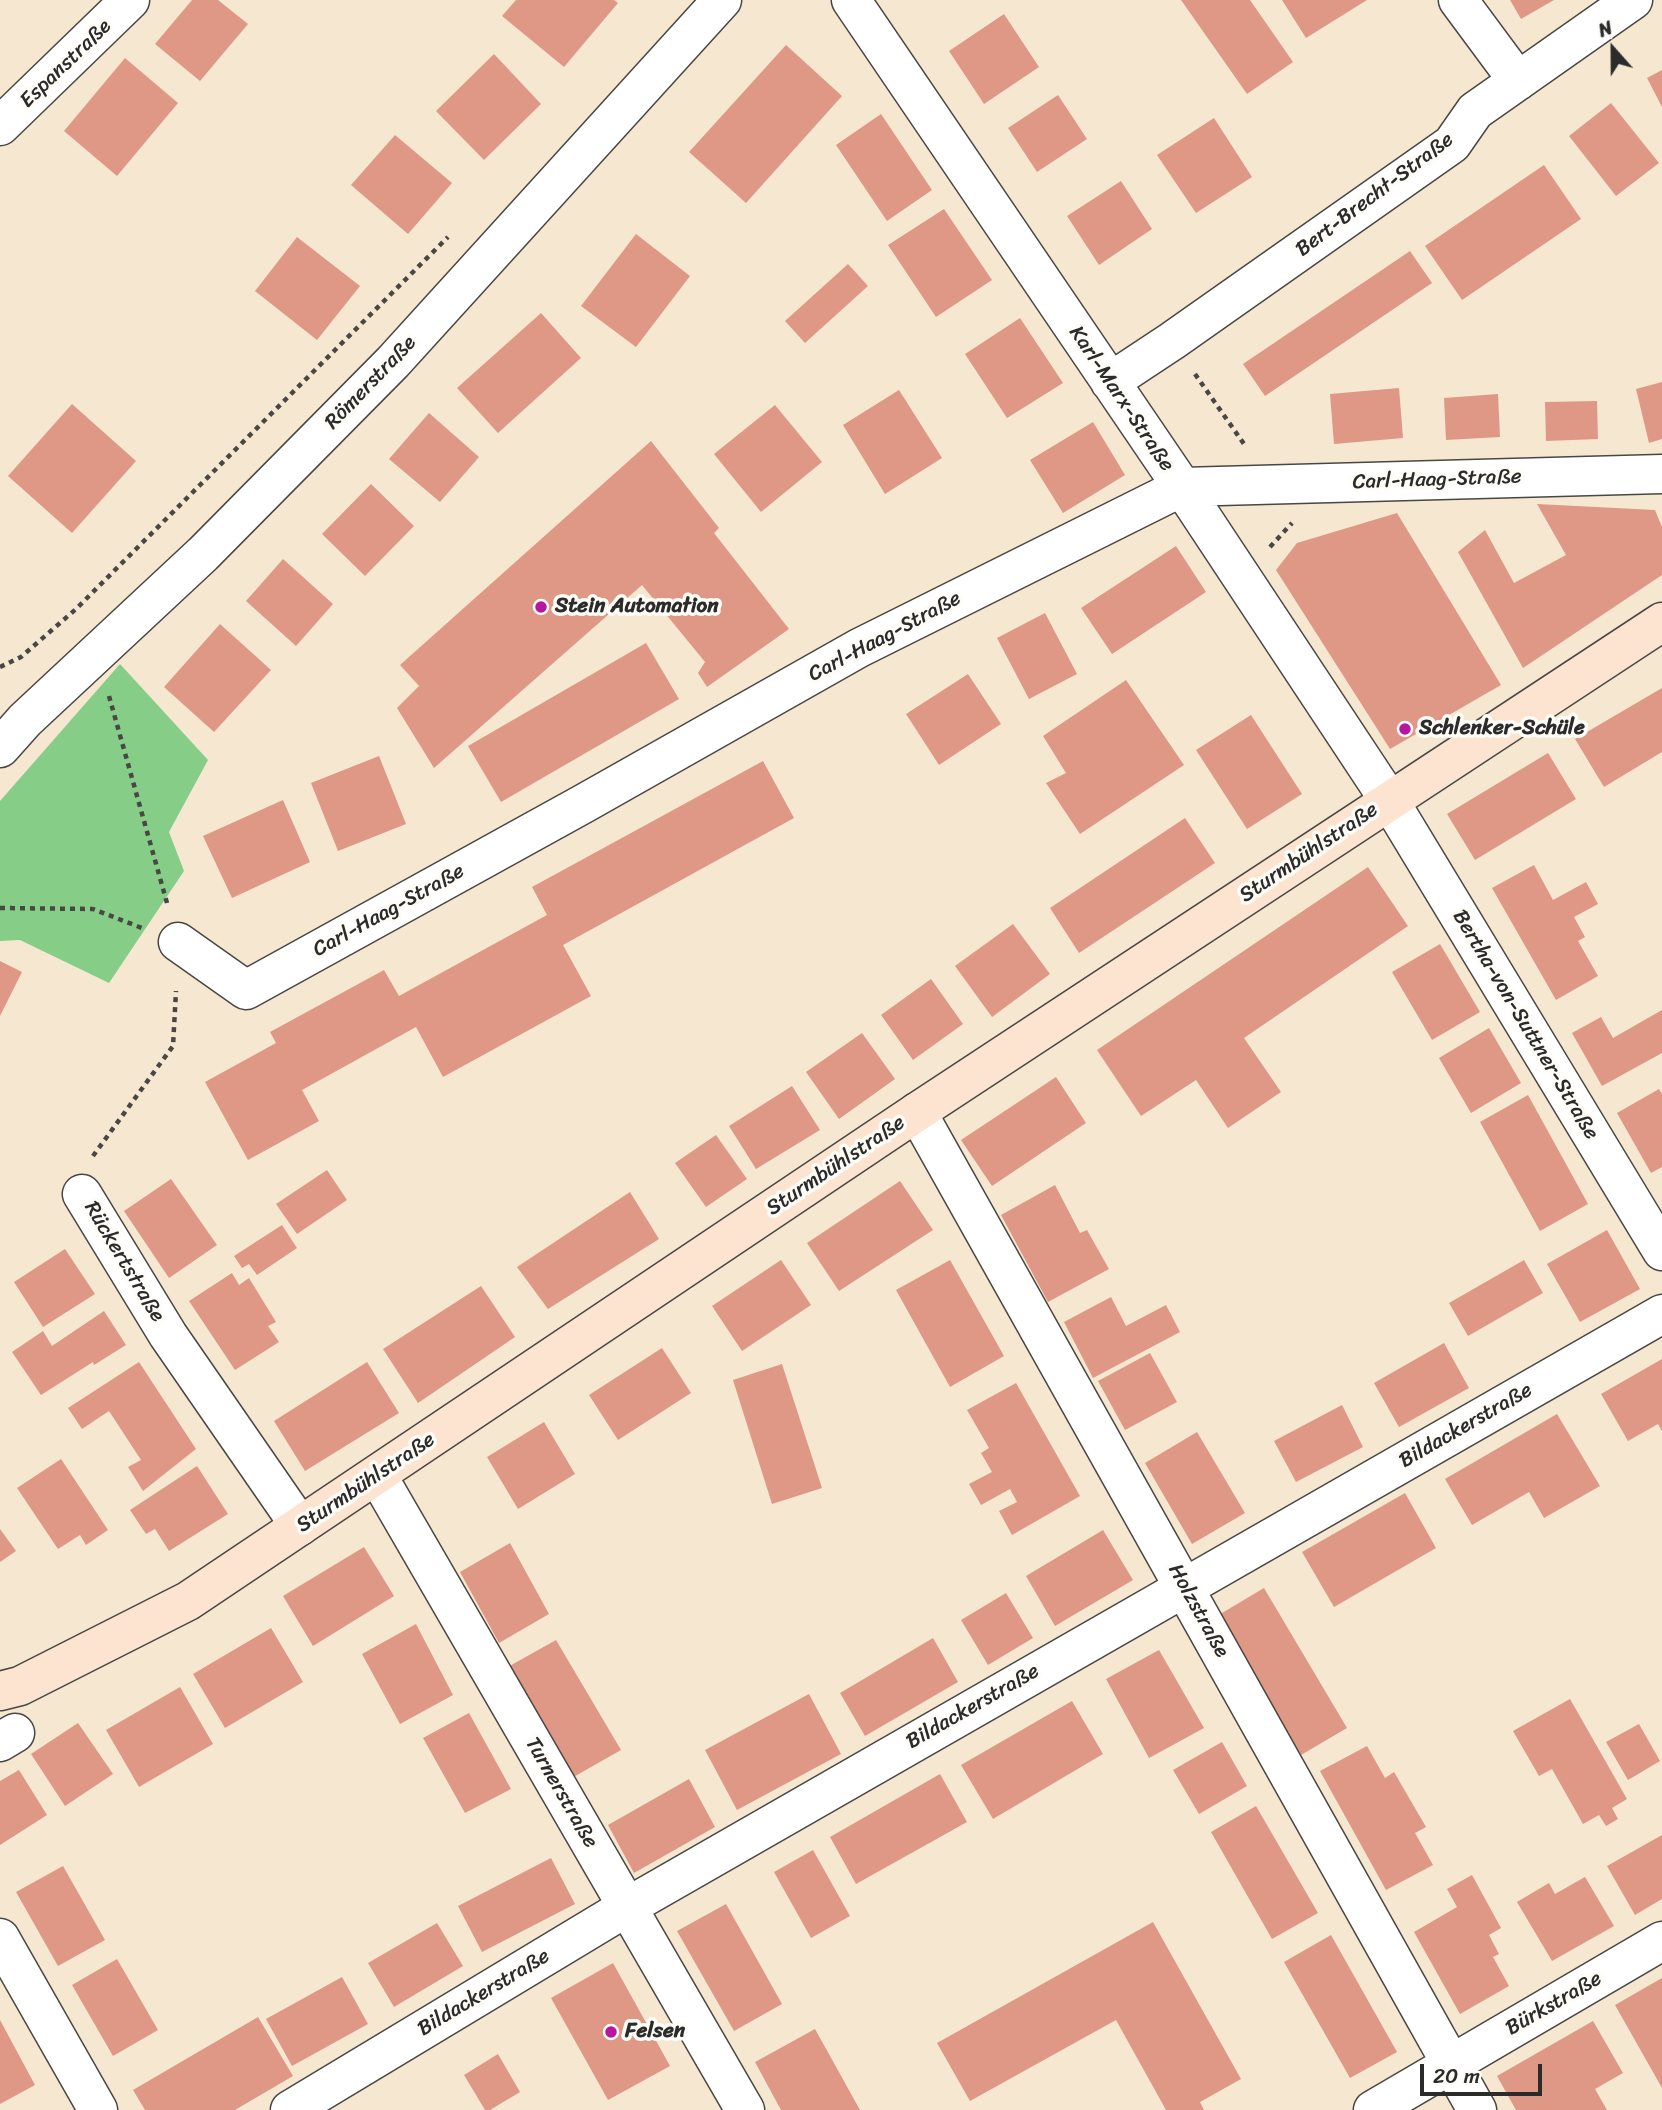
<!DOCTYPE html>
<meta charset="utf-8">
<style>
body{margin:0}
#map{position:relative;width:1662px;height:2110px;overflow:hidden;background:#f6e7d1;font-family:Sriracha,sans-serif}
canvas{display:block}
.north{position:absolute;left:1578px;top:14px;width:70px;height:70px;-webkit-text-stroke:5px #fdfcf7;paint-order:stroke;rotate:339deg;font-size:19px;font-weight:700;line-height:28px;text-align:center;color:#2b2b2b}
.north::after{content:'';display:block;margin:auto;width:24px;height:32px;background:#2b2b2b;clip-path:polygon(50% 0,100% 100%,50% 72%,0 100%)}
.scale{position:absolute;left:1420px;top:2064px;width:122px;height:32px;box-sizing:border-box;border:4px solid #2b2b2b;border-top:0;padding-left:9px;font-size:21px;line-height:24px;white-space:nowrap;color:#2b2b2b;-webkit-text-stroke:5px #fdfcf7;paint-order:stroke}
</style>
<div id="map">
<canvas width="1662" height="2110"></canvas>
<div class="north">N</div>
<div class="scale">20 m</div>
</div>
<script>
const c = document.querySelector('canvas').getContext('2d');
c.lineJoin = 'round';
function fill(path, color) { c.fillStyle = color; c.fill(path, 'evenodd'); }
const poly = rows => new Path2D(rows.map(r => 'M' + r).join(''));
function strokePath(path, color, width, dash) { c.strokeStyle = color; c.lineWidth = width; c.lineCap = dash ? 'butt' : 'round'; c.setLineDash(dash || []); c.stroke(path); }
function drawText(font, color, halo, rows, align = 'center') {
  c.font = font + ' Sriracha,sans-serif'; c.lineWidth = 7; c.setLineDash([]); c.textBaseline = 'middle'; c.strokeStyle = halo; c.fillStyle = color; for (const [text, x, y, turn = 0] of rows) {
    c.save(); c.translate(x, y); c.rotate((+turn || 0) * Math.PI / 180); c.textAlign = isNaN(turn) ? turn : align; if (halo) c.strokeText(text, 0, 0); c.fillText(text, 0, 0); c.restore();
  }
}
fill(poly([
 [120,664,208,760,169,832,184,871,109,983,20,940,0,941,0,801]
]), '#86cd88');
fill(poly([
 [192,0,218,0,248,24,200,81,155,44],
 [516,0,614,0,618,3,564,67,502,16],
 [1181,0,1250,0,1293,62,1247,94],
 [1282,0,1367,0,1306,38],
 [1510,0,1554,0,1521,19],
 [1004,14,1039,67,984,104,949,51],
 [786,45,842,96,746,203,689,152],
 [494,54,541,104,484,160,436,111],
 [125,58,178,103,117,176,64,131],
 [1662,70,1662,107,1647,78],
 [1058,95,1087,139,1037,172,1008,128],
 [1611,103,1659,163,1616,196,1569,136],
 [881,114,932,190,887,221,836,145],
 [1214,118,1252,177,1196,213,1157,155],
 [395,135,452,183,408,234,351,185],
 [1544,165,1581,219,1462,300,1425,246],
 [1121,181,1152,229,1099,265,1067,216],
 [944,209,992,280,936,317,888,245],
 [636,234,690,276,636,347,581,306],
 [297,237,360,286,317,340,255,291],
 [1410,251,1432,283,1265,396,1243,364],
 [848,264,868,286,805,343,785,321],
 [541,313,581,358,498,433,457,388],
 [1020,318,1063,383,1007,418,965,354],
 [1662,382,1662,439,1649,443,1636,389],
 [1399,388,1403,438,1334,444,1330,394],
 [899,390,942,458,885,494,843,425],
 [1498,394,1500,437,1446,440,1444,398],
 [1597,401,1598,439,1546,441,1545,402],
 [72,404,136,461,72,533,8,476],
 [775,405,822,462,761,512,714,454],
 [429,413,479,457,440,502,389,459],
 [1093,422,1125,475,1063,513,1030,460],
 [651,441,719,528,714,533,789,629,707,687,698,673,705,662,642,585,434,768,397,708,419,686,400,665],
 [371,484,414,526,365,576,322,534],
 [1537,504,1655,510,1662,527,1662,575,1523,668,1458,552,1485,530,1514,583,1566,555],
 [1397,513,1501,685,1390,749,1276,570,1297,543],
 [1176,546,1206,592,1112,654,1081,608],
 [283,559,333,604,296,646,246,601],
 [1045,613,1077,674,1029,699,997,638],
 [220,624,271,670,214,732,164,687],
 [646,643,679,699,501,802,468,746],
 [968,674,1001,724,939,765,906,714],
 [1126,680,1184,765,1080,834,1046,783,1066,773,1043,736],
 [1662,688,1662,752,1604,787,1575,739],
 [1251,715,1302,794,1247,829,1196,750],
 [1548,753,1576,799,1475,860,1447,814],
 [379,756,406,824,338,851,311,783],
 [763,761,794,818,563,945,591,996,443,1077,416,1027,302,1090,319,1121,248,1160,205,1082,276,1043,270,1032,384,970,399,996,547,915,532,887],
 [283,800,310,862,232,898,203,836],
 [1185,818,1215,863,1079,953,1050,908],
 [1534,865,1553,900,1586,882,1598,904,1574,917,1585,937,1578,941,1598,976,1556,1000,1492,888],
 [1368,867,1408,926,1244,1038,1281,1092,1228,1128,1196,1080,1141,1116,1097,1050],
 [1013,924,1050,974,992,1017,955,966],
 [1440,944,1480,1012,1432,1040,1392,972],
 [0,961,22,972,0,1016],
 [931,979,963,1024,913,1060,881,1015],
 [1662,1010,1662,1053,1602,1086,1572,1033,1601,1017,1613,1038],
 [1489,1028,1521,1083,1471,1113,1439,1058],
 [862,1033,895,1079,839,1119,806,1072],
 [1056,1077,1086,1123,992,1186,961,1140],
 [792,1086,820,1130,756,1169,729,1126],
 [1659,1089,1662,1094,1662,1167,1651,1173,1617,1113],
 [1528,1095,1588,1204,1540,1231,1480,1122],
 [716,1135,747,1179,706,1207,675,1163],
 [327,1170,347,1200,297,1234,276,1204],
 [171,1179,217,1245,169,1278,124,1211],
 [900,1181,933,1230,839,1291,807,1243],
 [1055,1185,1080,1233,1087,1230,1109,1269,1048,1302,1001,1215],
 [630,1192,659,1239,548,1309,517,1267],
 [282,1225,297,1248,257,1275,249,1264,242,1268,234,1256],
 [1607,1230,1640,1289,1580,1322,1547,1264],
 [65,1249,95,1294,43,1327,14,1282],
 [781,1260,811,1305,742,1351,712,1306],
 [950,1260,1004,1356,950,1387,896,1290],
 [1524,1260,1543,1293,1468,1336,1449,1303],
 [232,1273,239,1285,249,1278,276,1322,268,1326,279,1342,235,1370,189,1301],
 [481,1286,515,1337,418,1403,383,1349],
 [1111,1297,1126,1326,1166,1305,1180,1332,1093,1378,1064,1322],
 [104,1311,126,1345,94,1365,93,1362,41,1395,12,1352,43,1331,52,1346],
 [1444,1343,1469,1388,1399,1427,1374,1383],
 [662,1348,691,1393,618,1440,589,1395],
 [1150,1353,1177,1402,1125,1430,1098,1381],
 [1662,1359,1662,1431,1658,1424,1628,1441,1601,1394],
 [139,1362,196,1449,143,1491,128,1467,141,1460,109,1411,82,1429,68,1408],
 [367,1362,399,1413,305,1471,274,1421],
 [782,1364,822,1488,772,1504,733,1380],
 [1016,1383,1080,1496,1012,1535,999,1511,1017,1502,1010,1489,981,1505,969,1484,992,1472,981,1453,989,1448,967,1410],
 [1342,1405,1363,1447,1296,1482,1274,1441],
 [1557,1414,1600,1486,1544,1518,1529,1492,1472,1525,1445,1479],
 [544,1422,575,1474,518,1509,487,1457],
 [1197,1432,1245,1513,1192,1544,1145,1463],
 [61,1459,108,1530,86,1545,80,1535,58,1549,17,1488],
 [197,1466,228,1514,169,1551,155,1529,146,1534,130,1510],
 [1405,1493,1436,1548,1334,1607,1302,1552],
 [0,1529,16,1551,0,1562],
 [1103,1530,1133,1580,1055,1626,1026,1576],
 [510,1543,549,1614,499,1643,460,1572],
 [364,1547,394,1596,313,1646,283,1596],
 [1264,1588,1347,1728,1301,1755,1217,1616],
 [1006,1593,1033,1638,988,1665,961,1620],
 [416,1624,453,1695,400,1724,362,1654],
 [271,1628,303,1682,225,1728,193,1674],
 [933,1638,958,1682,865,1736,840,1693],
 [556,1640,621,1750,570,1779,506,1668],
 [1159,1650,1204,1728,1149,1758,1106,1679],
 [180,1687,213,1744,139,1787,106,1730],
 [809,1694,841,1754,737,1810,705,1750],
 [1570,1699,1627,1799,1612,1808,1618,1819,1606,1826,1599,1815,1583,1824,1552,1769,1539,1776,1513,1731],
 [1072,1701,1103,1754,993,1819,961,1765],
 [469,1713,511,1789,465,1813,423,1738],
 [78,1723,113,1774,65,1806,31,1754],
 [1639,1724,1660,1761,1628,1780,1606,1742],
 [1222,1742,1247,1786,1199,1814,1173,1770],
 [1367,1746,1385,1778,1394,1772,1426,1827,1415,1833,1433,1865,1386,1890,1320,1771],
 [19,1770,47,1815,0,1845,0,1781],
 [940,1774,967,1822,856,1884,830,1837],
 [689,1779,715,1827,634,1873,608,1825],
 [1256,1806,1318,1913,1272,1939,1211,1832],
 [1662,1835,1662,1899,1635,1915,1607,1866],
 [813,1850,850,1916,811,1938,774,1872],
 [551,1858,575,1904,482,1952,458,1906],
 [63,1866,105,1940,58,1966,16,1892],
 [1472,1875,1501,1928,1489,1935,1499,1954,1493,1957,1509,1986,1460,2014,1414,1932,1457,1907,1447,1889],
 [1585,1877,1614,1926,1552,1961,1517,1902,1549,1883,1555,1894],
 [726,1904,782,2004,734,2031,677,1931],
 [1153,1922,1241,2079,1200,2102,1204,2110,1166,2110,1116,2020,970,2101,937,2043],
 [437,1923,463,1966,394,2007,368,1963],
 [1331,1935,1397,2052,1350,2078,1284,1962],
 [117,1959,158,2030,113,2056,72,1985],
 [613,1963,670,2066,608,2100,551,1998],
 [342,1977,368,2024,292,2066,266,2019],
 [1662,1978,1662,2088,1615,2005],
 [258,2017,293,2076,235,2110,145,2110,133,2090],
 [0,2020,35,2085,0,2104],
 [1593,2021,1623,2073,1595,2089,1607,2110,1516,2110,1497,2076],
 [815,2029,860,2110,781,2110,755,2062],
 [498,2054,520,2092,490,2110,485,2110,464,2075]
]), '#de9885');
const minor = poly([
 [851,0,1182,487,1389,800,1662,1251],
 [1458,0,1518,81],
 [0,126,130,0],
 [1110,382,1172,341,1452,144,1475,111,1633,0],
 [178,942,246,990,583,804,859,648,1182,487,1662,474],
 [917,1112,1477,2110],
 [82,1194,168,1335,300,1526],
 [377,1475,745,2110],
 [0,1742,15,1733],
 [0,1938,98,2110],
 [290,2110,627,1907,1662,1314],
 [1373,2110,1662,1941]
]);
const tertiary = poly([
 [0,748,25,720,203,554,393,362,722,0]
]);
const secondary = poly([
 [0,1691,20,1686,188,1601,917,1112,1662,622]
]);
strokePath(minor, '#494744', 41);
strokePath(tertiary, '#494744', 41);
strokePath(secondary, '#494744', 41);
strokePath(poly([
 [1195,374,1244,444],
 [1270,547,1292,523],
 [0,667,21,657,76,609,448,237],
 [109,696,167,903],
 [0,908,93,909,142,928],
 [93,1156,173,1046,176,991]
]), '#494744', 4.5, [5, 5]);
strokePath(minor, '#fff', 38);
strokePath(tertiary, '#fff', 38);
strokePath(secondary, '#fde4d0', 38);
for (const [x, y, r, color] of [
 [541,607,7,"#b5179e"],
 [1405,729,7,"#b5179e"],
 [611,2032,7,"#b5179e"]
]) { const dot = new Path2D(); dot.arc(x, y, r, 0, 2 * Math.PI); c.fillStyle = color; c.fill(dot); strokePath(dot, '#fdfcf7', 2.5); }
drawText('21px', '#2b2b2b', '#fdfcf7', [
 ["Espanstraße",66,64,-44],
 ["Bert-Brecht-Straße",1375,195,-37],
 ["Römerstraße",371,383,-46],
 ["Karl-Marx-Straße",1121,399,56],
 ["Carl-Haag-Straße",1437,480,-2],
 ["Carl-Haag-Straße",885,637,-28],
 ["Sturmbühlstraße",1309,853,-34],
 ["Carl-Haag-Straße",389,911,-29],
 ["Bertha-von-Suttner-Straße",1525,1025,59],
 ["Sturmbühlstraße",836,1166,-34],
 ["Rückertstraße",124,1262,59],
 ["Bildackerstraße",1466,1426,-30],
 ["Sturmbühlstraße",366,1483,-34],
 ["Holzstraße",1198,1611,61],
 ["Bildackerstraße",973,1707,-30],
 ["Turnerstraße",561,1793,60],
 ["Bildackerstraße",484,1993,-31],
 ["Bürkstraße",1554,2004,-30]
]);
drawText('bold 21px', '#2b2b2b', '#fdfcf7', [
 ["Stein Automation",555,607],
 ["Schlenker-Schüle",1419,729],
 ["Felsen",625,2032]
], 'left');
</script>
